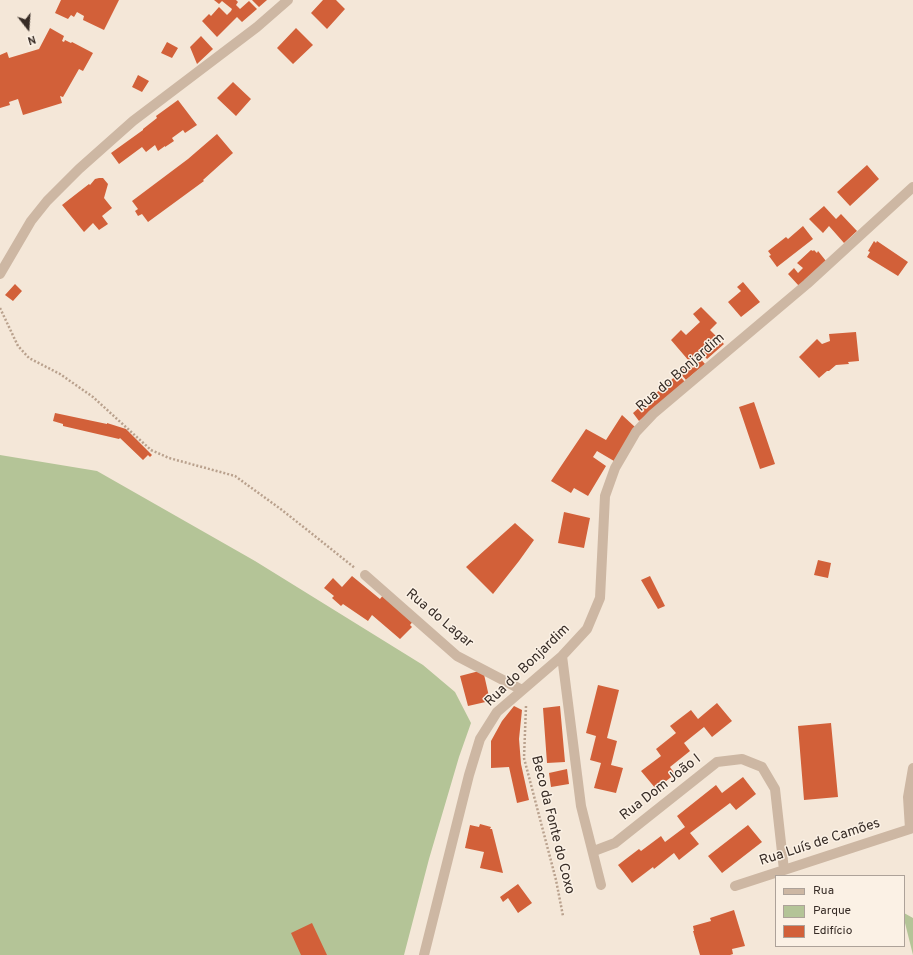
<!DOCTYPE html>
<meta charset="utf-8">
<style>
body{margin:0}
#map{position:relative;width:913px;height:955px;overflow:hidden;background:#f4e7d8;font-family:Overpass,sans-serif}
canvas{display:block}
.legend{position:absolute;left:775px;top:875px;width:130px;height:72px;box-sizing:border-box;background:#fbf1e5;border:1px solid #ada299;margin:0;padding:5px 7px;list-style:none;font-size:12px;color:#372c26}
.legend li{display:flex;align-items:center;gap:8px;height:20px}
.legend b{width:20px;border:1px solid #ada299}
.north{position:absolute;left:8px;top:8px;width:40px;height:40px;-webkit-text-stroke:3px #fbf1e5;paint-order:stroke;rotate:163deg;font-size:11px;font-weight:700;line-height:16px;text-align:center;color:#372c26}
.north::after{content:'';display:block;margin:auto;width:14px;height:18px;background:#372c26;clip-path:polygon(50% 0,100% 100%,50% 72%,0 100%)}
</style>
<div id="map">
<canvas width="913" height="955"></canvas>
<ul class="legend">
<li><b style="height:5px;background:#cdb7a3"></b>Rua</li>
<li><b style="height:11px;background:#b4c497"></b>Parque</li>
<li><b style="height:11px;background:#d26039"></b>Edifício</li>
</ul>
<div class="north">N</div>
</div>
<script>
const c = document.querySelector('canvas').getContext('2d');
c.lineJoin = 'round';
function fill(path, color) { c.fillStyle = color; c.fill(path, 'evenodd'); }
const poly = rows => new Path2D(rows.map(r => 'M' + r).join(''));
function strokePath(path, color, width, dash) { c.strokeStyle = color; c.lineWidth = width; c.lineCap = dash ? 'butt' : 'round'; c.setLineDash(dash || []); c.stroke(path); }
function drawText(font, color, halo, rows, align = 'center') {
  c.font = font + ' Overpass,sans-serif'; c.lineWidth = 3; c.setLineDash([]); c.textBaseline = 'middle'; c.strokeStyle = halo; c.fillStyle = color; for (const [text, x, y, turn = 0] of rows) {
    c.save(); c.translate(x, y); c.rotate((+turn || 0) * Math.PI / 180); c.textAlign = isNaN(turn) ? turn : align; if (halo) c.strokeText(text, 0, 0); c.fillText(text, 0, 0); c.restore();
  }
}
fill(poly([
 [0,455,97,471,255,561,423,665,455,692,471,723,459,757,429,859,404,955,0,955],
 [904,913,913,918,913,955,904,919]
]), '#b4c497');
fill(poly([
 [61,0,119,0,104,30,83,20,84,16,77,12,74,17,71,15,68,19,55,13],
 [214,0,236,0,238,2,236,5,240,9,249,1,257,9,242,22,237,17,217,37,202,21,209,14,211,16,219,7,227,15,231,11,232,9,222,1,219,4],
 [252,0,267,0,259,7],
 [323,0,336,0,345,9,327,29,311,13],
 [50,28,64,36,62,41,64,42,65,40,71,43,72,42,93,53,83,71,79,69,63,97,60,96,62,103,23,115,18,99,9,102,10,105,0,108,0,55,7,52,9,58,39,49],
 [296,28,313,45,293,64,277,48],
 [201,36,213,49,197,64,190,47],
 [167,42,178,48,172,58,161,53],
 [138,75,149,81,142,92,132,87],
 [233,82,251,99,236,116,217,98],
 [178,100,197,125,185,133,183,130,172,138,174,141,165,147,165,146,158,151,155,145,146,152,142,147,119,164,111,153,143,130,143,129,157,118,156,116],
 [217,134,233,153,203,180,204,181,148,222,142,214,138,216,135,211,138,209,132,201,188,159],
 [867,165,879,179,850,206,837,192],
 [99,178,103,178,108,184,104,198,112,208,102,216,108,224,99,230,93,223,84,232,62,205,89,184,90,185,95,179],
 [824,206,836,219,841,214,857,231,844,243,829,226,823,233,809,219],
 [803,226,813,239,777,267,769,256,771,255,768,251,786,237,788,239],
 [874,241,876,243,877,241,908,262,898,276,867,257,870,252,868,251],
 [811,250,813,251,814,250,817,253,818,251,826,261,799,286,788,274,794,268,798,273,803,268,797,263],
 [743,282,760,302,741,317,728,302,741,291,737,287],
 [15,284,22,291,13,301,5,295],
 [701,307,717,323,710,330,724,344,707,359,700,351,689,361,671,340,681,330,686,335,700,322,693,314],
 [856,332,859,361,848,362,849,364,836,365,829,371,827,371,819,378,799,357,817,339,822,344,830,341,829,334],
 [697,355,705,364,686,380,678,371],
 [678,374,685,382,639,421,633,413],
 [754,402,775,464,760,469,739,407],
 [55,413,107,424,107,423,126,429,152,455,150,457,148,455,143,460,120,438,119,439,63,426,63,424,53,421],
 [622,415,635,427,614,461,597,451,593,457,606,466,588,496,574,488,571,493,551,481,586,429,606,440],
 [564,512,590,518,584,548,558,543],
 [515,523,534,540,519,561,493,594,466,567],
 [818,560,831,563,828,578,814,575],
 [352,576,380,599,384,594,414,620,410,625,412,627,400,639,372,615,368,621,343,604,341,606,332,598,334,596,324,588,333,578,342,587],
 [650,576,665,606,658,609,641,580],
 [483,670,490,701,468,706,460,676],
 [598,685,619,690,607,738,617,741,611,765,623,768,616,793,594,788,601,763,590,760,596,736,586,733],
 [717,703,732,721,712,737,704,727,684,743,690,751,670,767,675,774,656,789,641,771,661,756,656,749,676,733,670,726,691,710,698,719],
 [514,706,522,710,519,739,521,764,529,800,517,803,509,767,491,768,491,741,502,721],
 [560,706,565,762,547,763,543,708],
 [831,723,838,797,804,800,798,726],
 [567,769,569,784,551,787,549,773],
 [743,777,756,794,736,810,730,803,690,833,699,844,679,860,674,853,654,869,653,867,632,883,618,865,639,849,641,851,661,836,665,842,685,827,677,816,716,785,722,793],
 [480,824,491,827,490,829,492,829,503,873,480,868,484,852,465,848,470,825,479,827],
 [748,825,762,842,722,873,708,856],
 [518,884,532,903,518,913,508,898,503,902,500,897],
 [734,910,745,946,732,949,733,954,730,955,700,955,693,931,694,931,693,926,711,921,710,918],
 [312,923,327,955,301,955,291,933]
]), '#d26039');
strokePath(poly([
 [0,308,18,346,29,358,60,374,93,397,151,450,169,458,235,476,282,510,355,568],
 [526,706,524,758,556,880,563,916]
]), '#b9a18d', 2.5, [2, 2]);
strokePath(poly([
 [0,274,31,221,47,201,79,169,133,121,257,27,288,0],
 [365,575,457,656,522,690],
 [562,656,581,806,601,885],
 [910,829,908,797,913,768],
 [594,851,615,843,717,762,742,759,762,767,775,789,784,870],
 [735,886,913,828],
 [424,955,469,775,480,739,497,712,562,656,587,629,600,598,605,496,615,468,636,432,653,414,807,284,913,187]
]), '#cdb7a3', 10);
drawText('14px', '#372c26', '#fbf1e5', [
 ["Rua do Bonjardim",681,373,-41],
 ["Rua do Lagar",439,619,40],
 ["Rua do Bonjardim",528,666,-44],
 ["Rua Dom João I",661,788,-38],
 ["Beco da Fonte do Coxo",552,825,76],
 ["Rua Luís de Camões",820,843,-18]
]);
</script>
